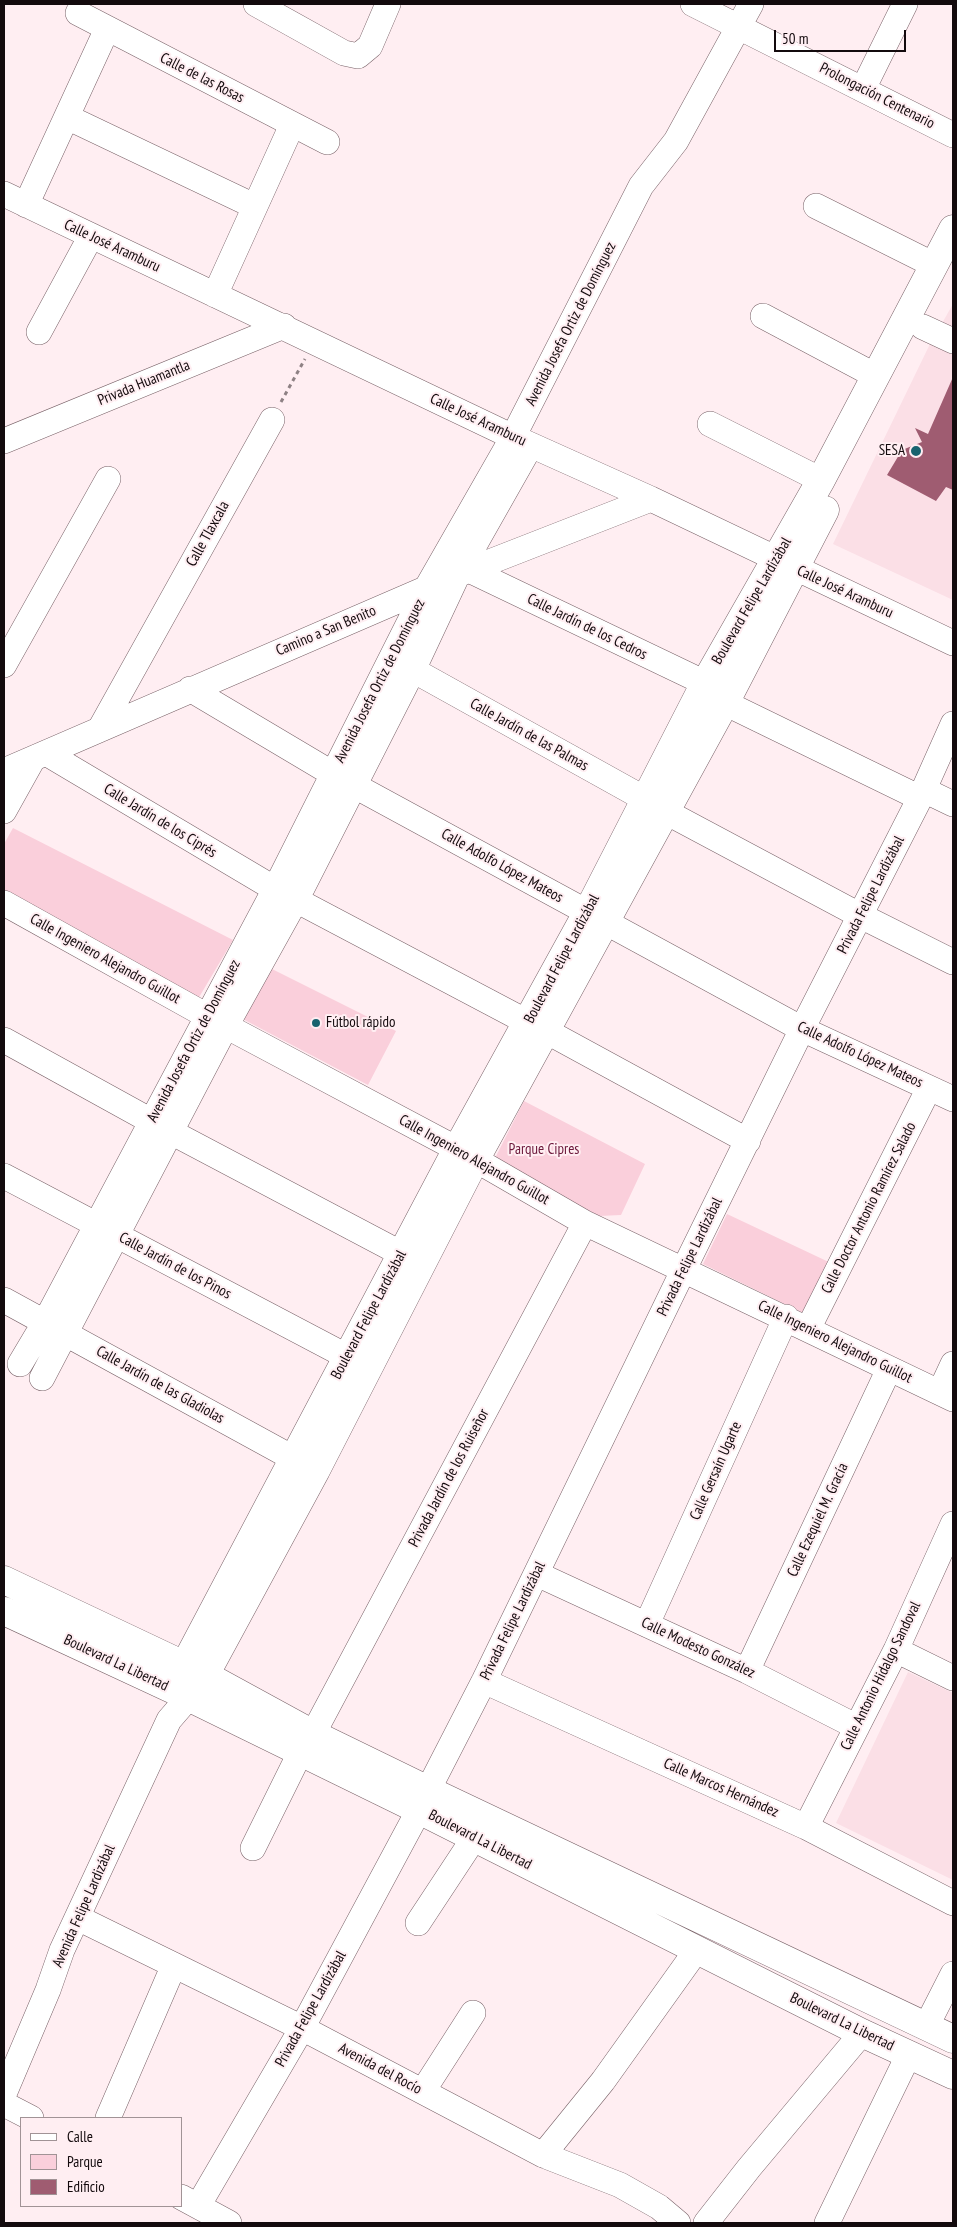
<!DOCTYPE html>
<meta charset="utf-8">
<style>
body{margin:0}
#map{position:relative;width:957px;height:2227px;overflow:hidden;background:#ffeef2;font-family:"PT Sans Narrow",sans-serif}
canvas{display:block}
.frame{position:absolute;inset:0;border:5px solid #130a0d;pointer-events:none}
.legend{position:absolute;left:20px;top:2117px;width:162px;height:90px;box-sizing:border-box;background:#ffeef2;border:1px solid #a19396;margin:0;padding:6px 9px;list-style:none;font-size:15px;color:#130a0d}
.legend li{display:flex;align-items:center;gap:10px;height:25px}
.legend b{width:25px;border:1px solid #a19396}
.scale{position:absolute;left:774px;top:30px;width:132px;height:22px;box-sizing:border-box;border:2px solid #130a0d;border-top:0;padding-left:6px;font-size:15px;line-height:18px;white-space:nowrap;color:#130a0d;-webkit-text-stroke:4px #ffeef2;paint-order:stroke}
</style>
<div id="map">
<canvas width="957" height="2227"></canvas>
<div class="frame"></div>
<ul class="legend">
<li><b style="height:6px;background:#fff"></b>Calle</li>
<li><b style="height:14px;background:#facfdb"></b>Parque</li>
<li><b style="height:14px;background:#9f5c71"></b>Edificio</li>
</ul>
<div class="scale">50 m</div>
</div>
<script>
const c = document.querySelector('canvas').getContext('2d');
c.lineJoin = 'round';
function fill(path, color) { c.fillStyle = color; c.fill(path, 'evenodd'); }
const poly = rows => new Path2D(rows.map(r => 'M' + r).join(''));
function strokePath(path, color, width, dash) { c.strokeStyle = color; c.lineWidth = width; c.lineCap = dash ? 'butt' : 'round'; c.setLineDash(dash || []); c.stroke(path); }
function drawText(font, color, halo, rows, align = 'center') {
  c.font = font + ' "PT Sans Narrow",sans-serif'; c.lineWidth = 4; c.setLineDash([]); c.textBaseline = 'middle'; c.strokeStyle = halo; c.fillStyle = color; for (const [text, x, y, turn = 0] of rows) {
    c.save(); c.translate(x, y); c.rotate((+turn || 0) * Math.PI / 180); c.textAlign = isNaN(turn) ? turn : align; if (halo) c.strokeText(text, 0, 0); c.fillText(text, 0, 0); c.restore();
  }
}
fill(poly([
 [953,304,953,600,833,544,929,346],
 [908,1672,953,1693,953,1880,836,1823]
]), '#fbdfe6');
fill(poly([
 [13,828,233,940,198,999,4,896,4,844],
 [266,966,396,1031,368,1085,237,1016],
 [524,1101,645,1164,621,1215,599,1216,492,1164],
 [727,1214,833,1264,809,1316,703,1264]
]), '#facfdb');
fill(poly([
 [953,377,953,490,946,487,936,501,887,475,902,450,922,442,915,428,928,434]
]), '#9f5c71');
const minor = poly([
 [256,4,344,53,358,56,370,46,388,4],
 [693,4,953,135],
 [78,13,327,142],
 [863,89,905,4],
 [67,117,254,206],
 [4,194,513,437,651,499,953,643],
 [26,205,107,29],
 [816,206,934,265],
 [215,295,292,125],
 [763,316,876,376],
 [923,327,953,341],
 [39,332,91,236],
 [710,424,821,480],
 [4,441,284,326],
 [469,570,705,683],
 [4,665,108,479],
 [413,670,645,799],
 [190,689,333,774,802,1029,953,1099],
 [725,703,920,798],
 [101,727,272,420],
 [46,753,275,889],
 [4,771,469,570,651,499],
 [924,790,953,804],
 [4,811,33,759],
 [666,812,861,916,953,962],
 [296,900,527,1022],
 [4,903,207,1016,457,1149,585,1223,953,1399],
 [546,1031,748,1141],
 [4,1040,151,1121],
 [171,1132,402,1254],
 [4,1176,346,1356],
 [4,1300,311,1468],
 [808,1329,929,1088],
 [20,1364,45,1322,275,889,426,589,513,437,641,186,676,141,751,4],
 [42,1378,226,1026,296,900,413,670,458,574,531,445],
 [940,1392,953,1364],
 [537,1574,747,1671,857,1727],
 [647,1624,786,1317],
 [896,1650,953,1678],
 [747,1671,889,1369],
 [484,1681,806,1827,953,1903],
 [313,1734,585,1223],
 [428,1790,484,1681,683,1271,802,1029,920,798,953,724],
 [806,1827,896,1650,953,1524],
 [253,1848,300,1753],
 [78,1918,302,2028,543,2155,620,2185,659,2207,678,2223],
 [418,1923,474,1838],
 [927,2025,953,1974],
 [423,2091,473,2013],
 [4,2094,48,1990,62,1950,169,1720,188,1698],
 [4,2104,31,2118],
 [108,2118,174,1965],
 [543,2155,603,2081,696,1951],
 [181,2197,229,2223],
 [198,2206,302,2028,419,1810],
 [706,2223,749,2168,862,2033],
 [827,2223,909,2054]
]);
const major = poly([
 [4,1580,205,1675,313,1734,428,1790,953,2039],
 [4,1611,172,1689,419,1810,862,2033,953,2075],
 [172,1689,457,1149,587,913,705,683,821,480,953,229],
 [188,1698,205,1675,316,1470,475,1160,725,703,825,510]
]);
strokePath(minor, '#786167', 26);
strokePath(major, '#786167', 29);
strokePath(poly([
 [281,402,305,359]
]), '#8e8184', 3, [4, 4]);
strokePath(minor, '#fff', 25);
strokePath(major, '#fff', 28);
for (const [x, y, r, color] of [
 [916,451,6,"#18636f"],
 [316,1023,5,"#18636f"]
]) { const dot = new Path2D(); dot.arc(x, y, r, 0, 2 * Math.PI); c.fillStyle = color; c.fill(dot); strokePath(dot, '#ffeef2', 2); }
drawText('15px', '#130a0d', '#ffeef2', [
 ["Calle de las Rosas",202,78,27],
 ["Prolongación Centenario",877,96,27],
 ["Calle José Aramburu",112,246,25],
 ["Avenida Josefa Ortiz de Domínguez",571,324,-63],
 ["Privada Huamantla",144,383,-22],
 ["Calle José Aramburu",478,420,25],
 ["Calle Tlaxcala",208,534,-61],
 ["Calle José Aramburu",845,592,25],
 ["Boulevard Felipe Lardizábal",752,601,-60],
 ["Calle Jardín de los Cedros",587,627,26],
 ["Camino a San Benito",326,631,-23],
 ["Avenida Josefa Ortiz de Domínguez",380,681,-63],
 ["Calle Jardín de las Palmas",529,735,29],
 ["Calle Jardín de los Ciprés",160,821,31],
 ["Calle Adolfo López Mateos",502,866,29],
 ["Privada Felipe Lardizábal",871,895,-63],
 ["Calle Ingeniero Alejandro Guillot",105,959,29],
 ["Boulevard Felipe Lardizábal",562,959,-62],
 ["Avenida Josefa Ortiz de Domínguez",194,1041,-62],
 ["Calle Adolfo López Mateos",860,1055,25],
 ["Calle Ingeniero Alejandro Guillot",474,1160,29],
 ["Calle Doctor Antonio Ramírez Salado",869,1208,-63],
 ["Privada Felipe Lardizábal",690,1257,-64],
 ["Calle Jardín de los Pinos",175,1266,28],
 ["Boulevard Felipe Lardizábal",369,1315,-62],
 ["Calle Ingeniero Alejandro Guillot",835,1342,26],
 ["Calle Jardín de las Gladiolas",160,1385,29],
 ["Calle Gersaín Ugarte",716,1471,-66],
 ["Privada Jardín de los Ruiseñor",449,1478,-62],
 ["Calle Ezequiel M. Gracía",818,1520,-65],
 ["Privada Felipe Lardizábal",513,1621,-64],
 ["Calle Modesto González",698,1648,25],
 ["Boulevard La Libertad",116,1663,25],
 ["Calle Antonio Hidalgo Sandoval",881,1676,-64],
 ["Calle Marcos Hernández",721,1788,24],
 ["Boulevard La Libertad",480,1840,27],
 ["Avenida Felipe Lardizábal",84,1906,-66],
 ["Privada Felipe Lardizábal",311,2009,-61],
 ["Boulevard La Libertad",842,2022,26],
 ["Avenida del Rocío",380,2069,28]
]);
drawText('15px', '#130a0d', '#ffeef2', [
 ["SESA",905,451],
 ["Fútbol rápido",326,1023,"left"]
], 'right');
drawText('15px', '#6c183b', '#ffeef2', [
 ["Parque Cipres",544,1150]
]);
</script>
